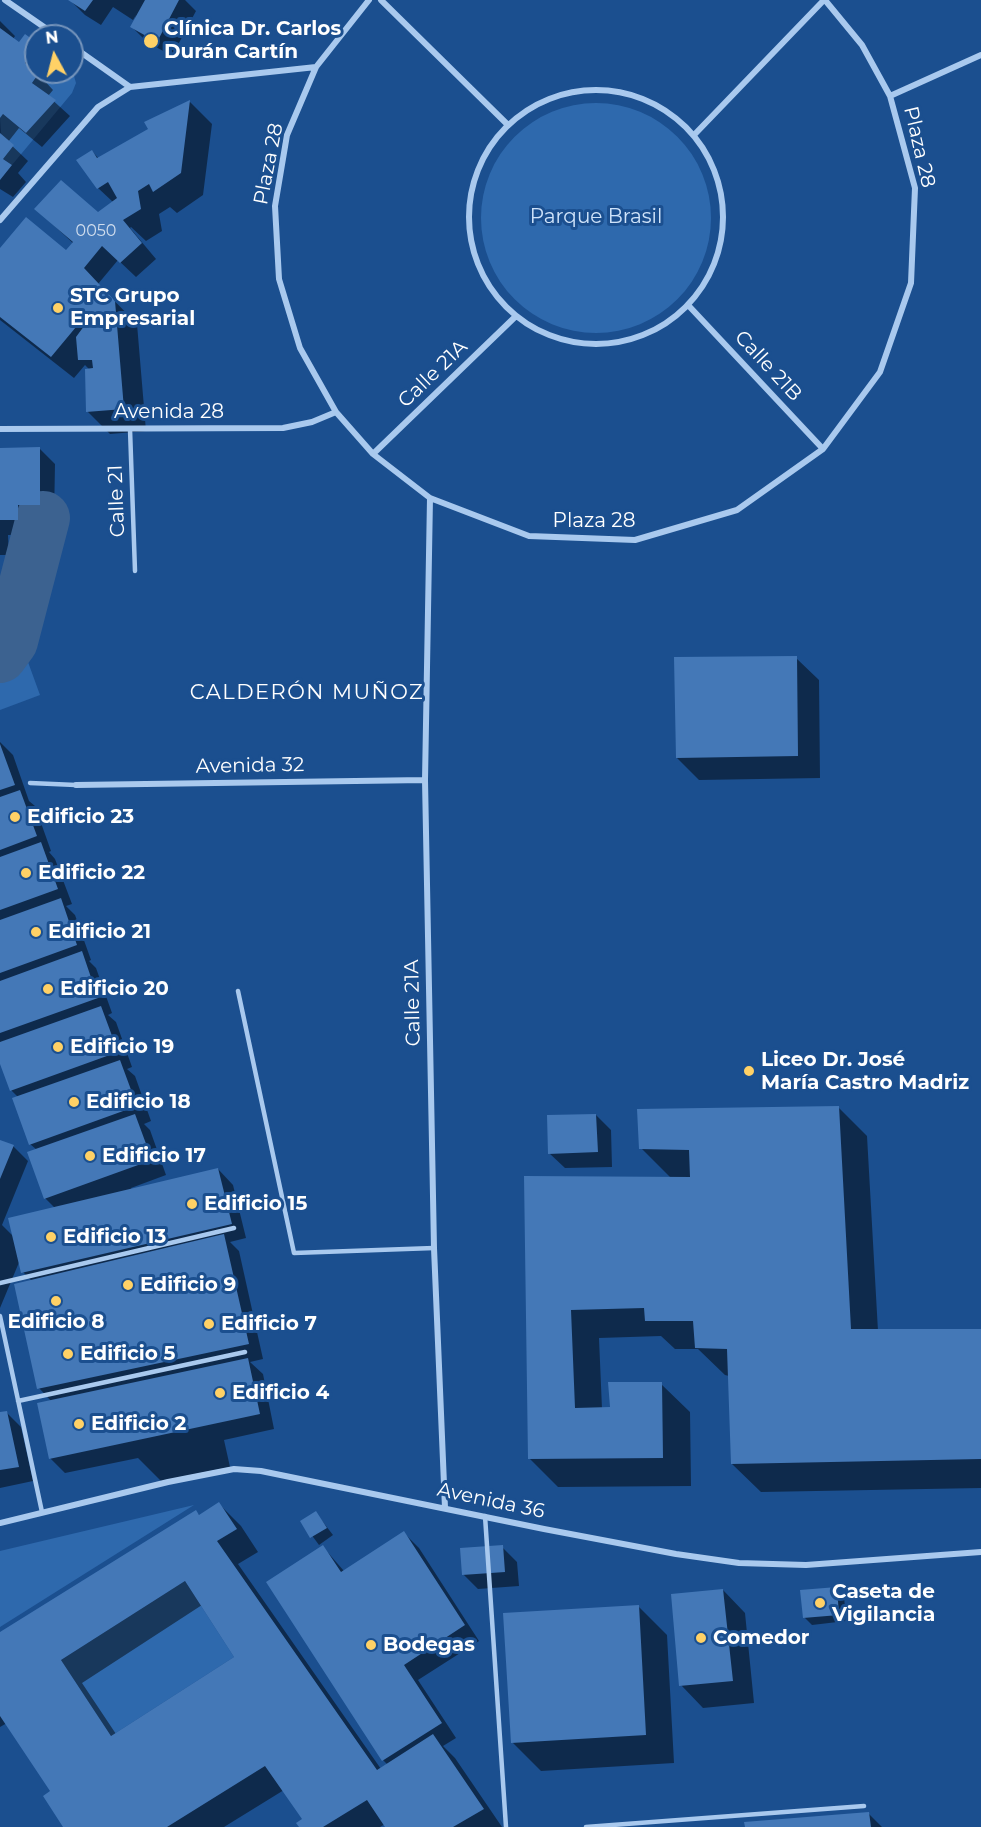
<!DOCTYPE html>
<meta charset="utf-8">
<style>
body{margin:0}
#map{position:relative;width:981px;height:1827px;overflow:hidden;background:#1b4f8f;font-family:Montserrat,sans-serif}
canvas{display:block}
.north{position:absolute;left:24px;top:24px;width:60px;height:60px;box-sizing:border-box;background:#1b4f8f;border:2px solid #7695bc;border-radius:50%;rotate:353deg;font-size:16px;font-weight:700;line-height:24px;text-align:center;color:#fff}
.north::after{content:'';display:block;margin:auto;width:21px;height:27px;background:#ffd166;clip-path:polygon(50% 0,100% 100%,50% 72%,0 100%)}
</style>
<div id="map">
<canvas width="981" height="1827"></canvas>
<div class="north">N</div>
</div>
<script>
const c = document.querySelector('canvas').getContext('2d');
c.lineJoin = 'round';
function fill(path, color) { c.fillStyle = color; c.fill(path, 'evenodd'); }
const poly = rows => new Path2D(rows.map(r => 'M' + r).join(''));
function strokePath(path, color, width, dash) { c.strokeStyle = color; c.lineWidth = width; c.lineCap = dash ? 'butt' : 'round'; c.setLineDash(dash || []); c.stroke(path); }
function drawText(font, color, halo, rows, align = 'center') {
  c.font = font + ' Montserrat,sans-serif'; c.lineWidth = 6; c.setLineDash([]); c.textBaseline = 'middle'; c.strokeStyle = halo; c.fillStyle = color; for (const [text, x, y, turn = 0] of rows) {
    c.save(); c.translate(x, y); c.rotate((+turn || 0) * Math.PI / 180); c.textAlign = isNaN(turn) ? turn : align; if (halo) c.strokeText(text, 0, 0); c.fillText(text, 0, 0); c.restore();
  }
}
fill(poly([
 [72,69,76,83,72,93,12,165,3,159,0,118,3,114,26,133,55,100,32,83,39,74,37,72,72,72],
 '481 218a115 115 0 1 1 230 0a115 115 0 1 1-230 0Z',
 [0,585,40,695,0,710],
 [194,1505,0,1627,0,1551],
 [185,1581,234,1657,111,1736,61,1660]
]), '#2e69ad');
fill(poly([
 [70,0,185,0,196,11,172,56,147,42,132,27,136,15,133,20,113,7,101,25,85,15],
 [0,21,15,36,13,39,19,44,36,44,36,72,45,72,41,77,53,90,48,96,70,116,42,147,19,128,8,142,28,161,18,173,26,182,13,197,0,189],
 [190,102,212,124,203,195,177,213,170,207,159,214,162,231,146,241,131,227,130,228,156,259,136,277,118,260,98,284,137,324,146,431,110,434,88,412,90,370,85,365,74,378,0,320,0,250,73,259,74,244,36,209,98,214,113,202,98,188,92,151,99,159,150,130],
 [0,449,40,449,55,464,54,519,32,519,32,535,8,535,9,555,0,555],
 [796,658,819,680,820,778,699,780,677,758],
 [0,742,13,755,29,801,35,806,51,851,49,852,55,859,72,904,66,906,75,915,91,960,89,961,96,968,112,1013,108,1015,116,1022,132,1067,127,1069,135,1076,151,1121,144,1124,150,1130,166,1175,131,1188,132,1190,218,1169,233,1185,246,1238,230,1242,239,1251,263,1359,250,1362,263,1374,274,1429,224,1440,230,1467,161,1481,138,1458,65,1473,50,1458,52,1402,39,1388,32,1281,23,1272,20,1260,0,1308,0,1141,13,1146,28,1161,2,1225,15,1238,55,1208,45,1198,37,1150,30,1144,18,1097,11,1090,0,1060],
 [838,1107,867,1136,878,1331,981,1330,981,1488,761,1492,732,1464,729,1376,725,1375,698,1349,675,1349,661,1336,599,1338,602,1409,611,1409,661,1384,690,1412,691,1486,558,1487,529,1458,525,1178,671,1178,641,1148],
 [596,1115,611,1130,612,1167,565,1168,549,1153],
 [6,1412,21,1427,33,1481,0,1488,0,1414],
 [219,1504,241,1526,258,1552,238,1564,381,1769,388,1765,383,1760,323,1547,344,1571,404,1533,419,1548,479,1641,418,1680,456,1738,443,1746,455,1758,502,1827,387,1827,385,1824,380,1827,301,1827,304,1819,284,1790,224,1827,65,1827,52,1792,7,1723,0,1727,0,1634,196,1512,200,1516],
 [202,1605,236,1657,116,1734,82,1683],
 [316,1513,333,1535,319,1545,302,1522],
 [502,1547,517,1562,519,1586,478,1589,463,1574],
 [836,1589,844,1596,846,1621,812,1625,804,1617],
 [723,1590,745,1613,754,1703,703,1708,681,1685],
 [638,1606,667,1635,674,1763,541,1771,512,1742],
 [869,1814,882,1827,746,1827]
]), '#0007');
strokePath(poly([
 [0,656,11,641,43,518]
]), '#3c6290', 54);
fill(poly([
 [68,0,93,0,85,11],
 [145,0,179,0,157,42,130,27],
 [0,28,19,42,25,34,36,42,36,50,25,63,39,73,32,83,56,100,26,133,3,114,0,118],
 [190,100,181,173,153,192,149,184,138,191,141,209,123,220,142,243,120,263,102,246,84,268,115,301,124,409,86,412,85,369,93,368,92,360,78,360,76,337,90,318,86,315,51,357,0,317,0,248,26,217,66,250,73,242,34,209,61,180,98,212,117,198,108,182,97,189,76,160,92,150,97,158,148,129,144,122],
 [0,133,14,145,3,159,12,165,0,180],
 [40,447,40,505,18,505,18,520,0,520,0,448],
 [797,656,798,756,676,758,674,657],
 [0,744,15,785,0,790],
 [20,790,37,836,0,850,0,797],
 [41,842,58,889,0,910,0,857],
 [61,898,77,945,0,973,0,920],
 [82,951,98,998,0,1033,0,981],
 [101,1006,118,1052,10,1091,0,1064,0,1042],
 [120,1060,137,1106,29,1145,12,1098],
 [839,1106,851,1329,981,1329,981,1459,731,1464,727,1349,695,1348,693,1321,645,1321,644,1308,571,1310,575,1408,610,1407,608,1382,662,1382,663,1458,528,1459,524,1176,690,1177,689,1150,639,1149,637,1109],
 [135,1114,152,1160,44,1199,27,1152],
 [596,1114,598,1152,548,1154,547,1115],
 [0,1140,14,1145,0,1179],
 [218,1168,232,1224,21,1273,8,1218],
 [224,1234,249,1344,37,1389,14,1284],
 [248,1358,260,1414,49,1459,37,1403],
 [7,1411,19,1467,0,1470,0,1412],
 [219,1502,237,1529,217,1541,377,1770,433,1734,484,1809,453,1827,385,1827,367,1800,323,1827,299,1827,296,1823,302,1819,265,1766,167,1827,63,1827,43,1796,50,1791,0,1716,0,1632,196,1510,199,1515],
 [185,1581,234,1657,111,1736,61,1660],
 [316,1511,327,1528,310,1538,300,1521],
 [404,1531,465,1625,404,1665,442,1723,382,1761,266,1582,323,1545,341,1572],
 [503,1545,505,1572,462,1575,460,1548],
 [837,1587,839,1615,803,1618,800,1590],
 [723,1589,733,1681,679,1686,671,1594],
 [639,1605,646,1735,511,1743,503,1613],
 [869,1812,871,1827,745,1827,744,1822]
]), '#4478b7');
strokePath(poly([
 [130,429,135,571],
 [30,783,76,785],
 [238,991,294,1253,434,1248],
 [0,1283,234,1228],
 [0,1316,42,1512],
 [18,1401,245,1352],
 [485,1516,506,1827],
 [586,1827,864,1806]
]), '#a9c9ee', 4.5);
strokePath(poly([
 [5,0,57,36],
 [369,0,316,67,287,135,275,206,279,279,300,348,336,412,373,454,430,498,529,536,635,540,737,510,823,449,880,372,911,283,915,188,890,96,862,45,825,0],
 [381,0,507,124],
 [72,46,130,87],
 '469 217a127 127 0 1 1 254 0a127 127 0 1 1-254 0Z',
 [890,96,981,55],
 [694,135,824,0],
 [0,220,98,107,130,87,316,67],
 [688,305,823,449],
 [0,429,283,428,312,422,336,412],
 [373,454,515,317],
 [430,498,425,780,434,1248,445,1508],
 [76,785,425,780],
 [0,1523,168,1482,234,1469,261,1471,544,1529,676,1554,739,1563,806,1565,981,1552]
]), '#a9c9ee', 6);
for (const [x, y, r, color] of [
 [151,41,8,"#ffd166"],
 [58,308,6,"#ffd166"],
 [15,817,6,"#ffd166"],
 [26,873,6,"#ffd166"],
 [36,932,6,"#ffd166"],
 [48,989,6,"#ffd166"],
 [58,1047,6,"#ffd166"],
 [749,1071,6,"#ffd166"],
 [74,1102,6,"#ffd166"],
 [90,1156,6,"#ffd166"],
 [192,1204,6,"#ffd166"],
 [51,1237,6,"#ffd166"],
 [128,1285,6,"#ffd166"],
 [56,1301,6,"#ffd166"],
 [209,1324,6,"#ffd166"],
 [68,1354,6,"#ffd166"],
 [220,1393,6,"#ffd166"],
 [79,1424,6,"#ffd166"],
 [820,1603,6,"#ffd166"],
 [701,1638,6,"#ffd166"],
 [371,1645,6,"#ffd166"]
]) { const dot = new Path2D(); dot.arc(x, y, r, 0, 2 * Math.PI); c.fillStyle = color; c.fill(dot); strokePath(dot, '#1b4f8f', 2); }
drawText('16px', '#d0dded', null, [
 ["0050",96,231]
]);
drawText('bold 20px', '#fff', '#1b4f8f', [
 ["Clínica Dr. Carlos",164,29],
 ["Durán Cartín",164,52],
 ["STC Grupo",70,296],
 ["Empresarial",70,319],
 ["Edificio 23",27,817],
 ["Edificio 22",38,873],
 ["Edificio 21",48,932],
 ["Edificio 20",60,989],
 ["Edificio 19",70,1047],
 ["Liceo Dr. José",761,1060],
 ["María Castro Madriz",761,1083],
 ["Edificio 18",86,1102],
 ["Edificio 17",102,1156],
 ["Edificio 15",204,1204],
 ["Edificio 13",63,1237],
 ["Edificio 9",140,1285],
 ["Edificio 8",56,1322,"center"],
 ["Edificio 7",221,1324],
 ["Edificio 5",80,1354],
 ["Edificio 4",232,1393],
 ["Edificio 2",91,1424],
 ["Caseta de",832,1592],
 ["Vigilancia",832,1615],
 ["Comedor",713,1638],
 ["Bodegas",383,1645]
], 'left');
drawText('20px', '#fff', '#1b4f8f', [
 ["Plaza 28",919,147,77],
 ["Plaza 28",269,164,-79],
 ["Calle 21B",768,366,47],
 ["Calle 21A",433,374,-44],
 ["Avenida 28",169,412],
 ["Calle 21",117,501,-92],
 ["Plaza 28",594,521],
 ["Avenida 32",250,766,-1],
 ["Calle 21A",413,1003,-91],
 ["Avenida 36",491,1501,12]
]);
drawText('20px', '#cfe3fa', '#1b4f8f', [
 ["Parque Brasil",596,217]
]);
c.letterSpacing = '1.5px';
drawText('21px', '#fff', '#1b4f8f', [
 ["CALDERÓN MUÑOZ",307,693]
]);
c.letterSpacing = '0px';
</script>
